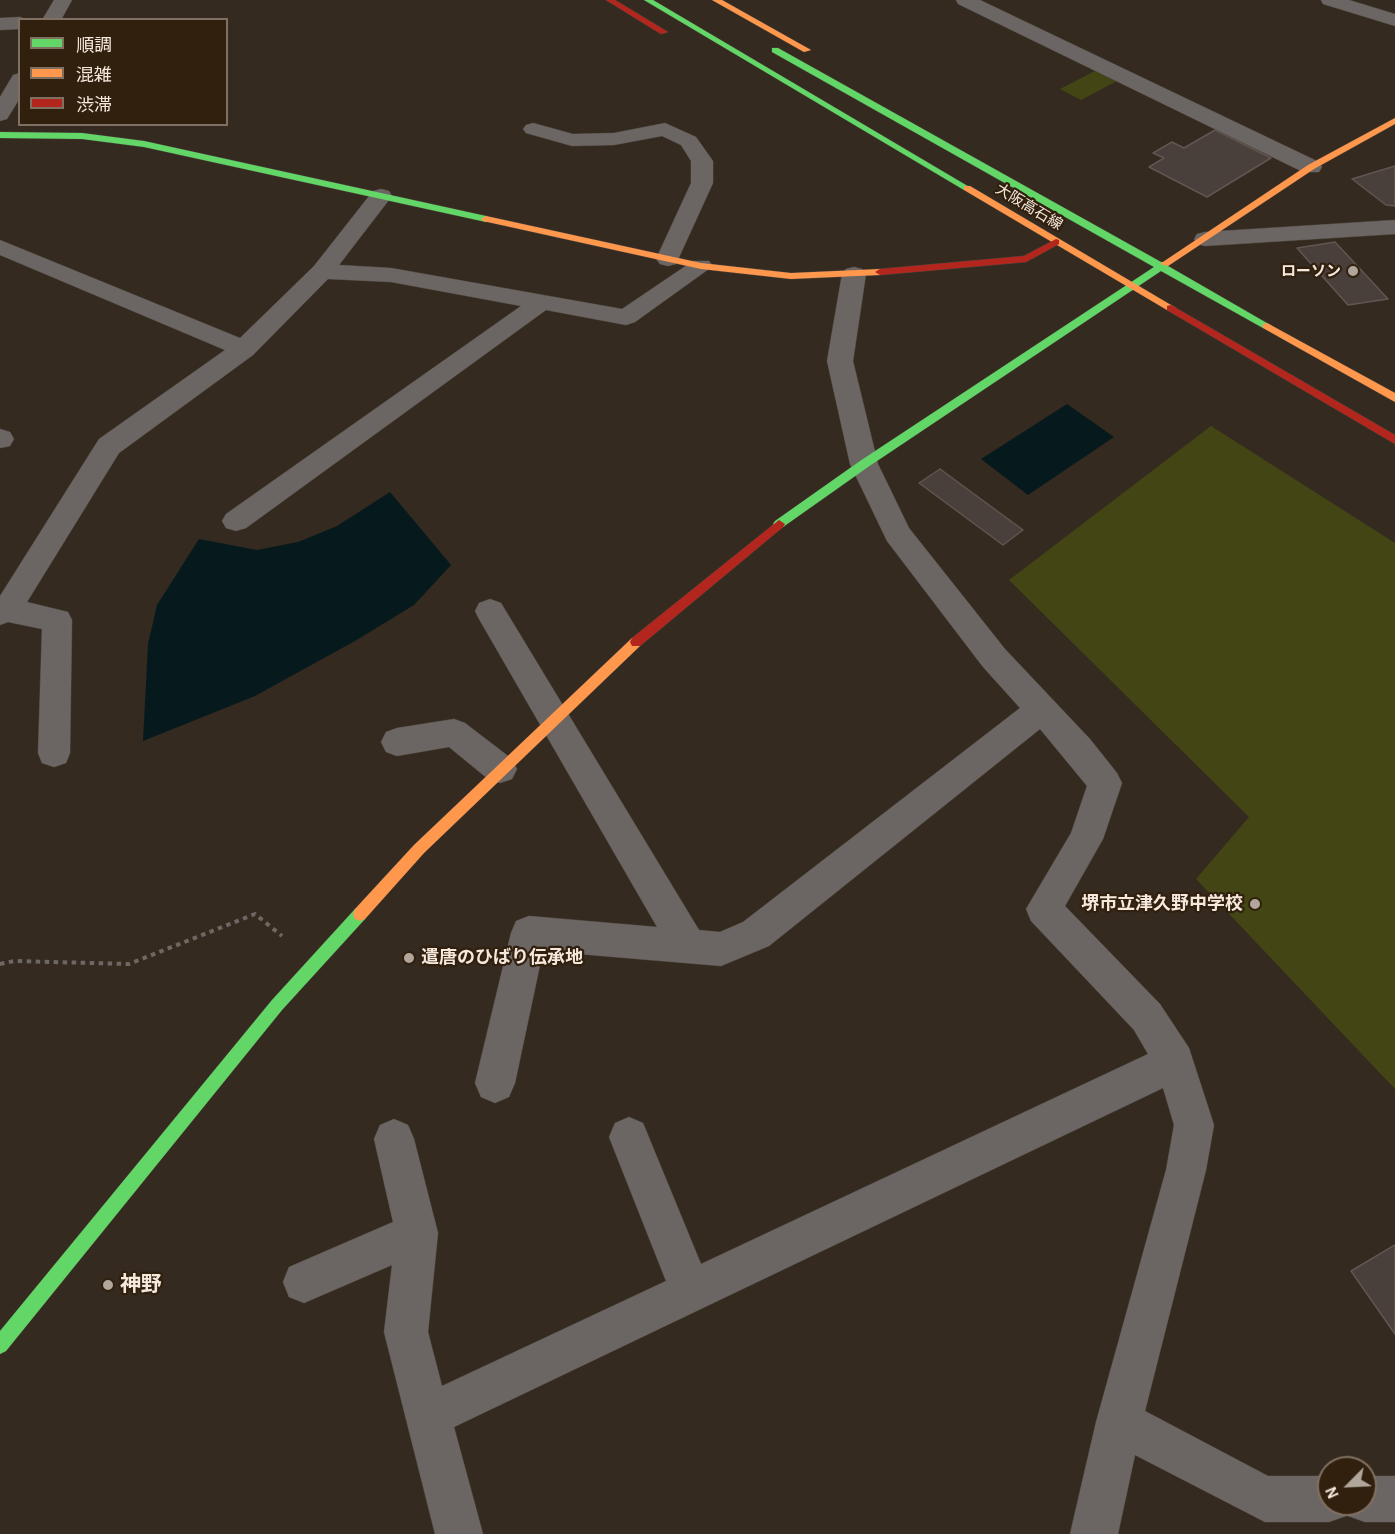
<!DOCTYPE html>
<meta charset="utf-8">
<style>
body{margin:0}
#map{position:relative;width:1395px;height:1534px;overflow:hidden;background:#342a20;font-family:"Alegreya Sans","Noto Sans JP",sans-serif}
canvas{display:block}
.legend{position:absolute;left:18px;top:18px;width:210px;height:108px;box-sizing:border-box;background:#32200e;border:2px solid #807061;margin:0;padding:8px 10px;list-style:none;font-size:18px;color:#f5e8dd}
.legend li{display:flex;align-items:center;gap:12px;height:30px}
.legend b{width:30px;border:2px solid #807061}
.north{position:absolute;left:1317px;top:1456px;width:60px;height:60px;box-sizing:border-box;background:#32200e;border:2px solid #807061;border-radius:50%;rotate:246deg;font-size:16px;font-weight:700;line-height:24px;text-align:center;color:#f5e8dd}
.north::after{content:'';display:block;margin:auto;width:21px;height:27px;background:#b1a69b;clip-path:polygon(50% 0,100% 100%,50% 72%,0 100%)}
</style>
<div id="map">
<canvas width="1395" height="1534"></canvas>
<ul class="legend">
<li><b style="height:8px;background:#63d668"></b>順調</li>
<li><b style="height:8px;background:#ff974d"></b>混雑</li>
<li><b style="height:8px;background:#b3261e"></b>渋滞</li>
</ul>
<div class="north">N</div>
</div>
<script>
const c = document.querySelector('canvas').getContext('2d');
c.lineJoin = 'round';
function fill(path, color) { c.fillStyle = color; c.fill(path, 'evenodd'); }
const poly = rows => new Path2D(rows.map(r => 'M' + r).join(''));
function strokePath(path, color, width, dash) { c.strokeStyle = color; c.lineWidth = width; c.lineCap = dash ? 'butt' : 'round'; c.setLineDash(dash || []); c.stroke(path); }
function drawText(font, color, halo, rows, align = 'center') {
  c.font = font + ' "Alegreya Sans","Noto Sans JP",sans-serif'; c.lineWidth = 4.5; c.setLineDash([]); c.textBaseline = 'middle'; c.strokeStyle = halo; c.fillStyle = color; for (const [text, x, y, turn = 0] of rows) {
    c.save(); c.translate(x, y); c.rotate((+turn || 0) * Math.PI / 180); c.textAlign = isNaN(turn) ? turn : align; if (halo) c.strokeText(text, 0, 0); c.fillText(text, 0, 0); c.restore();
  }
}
fill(poly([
 [1095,71,1117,81,1081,100,1060,89],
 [1211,426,1395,543,1395,1089,1196,879,1249,817,1009,580]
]), '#434614');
fill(poly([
 [1067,404,1114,437,1028,495,981,459],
 [390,492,451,565,414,605,355,641,255,696,143,741,148,644,157,605,199,539,257,550,298,542,337,526]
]), '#061a1d');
const building = poly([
 [1215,130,1271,158,1207,197,1149,167,1164,158,1153,153,1172,142,1184,148,1215,130],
 [1395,166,1395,206,1386,205,1352,179,1395,166],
 [1335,242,1388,299,1348,305,1297,248,1335,242],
 [940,469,1023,530,1003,545,919,483,940,469],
 [1395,1245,1395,1334,1351,1271,1395,1245]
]);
fill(building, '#4a403b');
strokePath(building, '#615652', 1.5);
const street = poly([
 [54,0,72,0,61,20,42,20,54,0],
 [956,0,980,0,1319,162,1322,167,1319,172,1303,172,958,4,956,0],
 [1321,0,1349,0,1395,14,1395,26,1323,4,1321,0],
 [20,17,27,20,20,20,20,29,0,30,0,18,20,17],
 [20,73,20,98,7,119,0,121,0,97,13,75,20,73],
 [533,123,573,134,614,133,665,123,696,137,713,161,713,183,676,264,668,266,660,264,656,259,691,183,691,161,681,145,662,136,614,145,572,146,526,133,523,129,526,125,533,123],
 [381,189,389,191,392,196,339,265,391,268,622,309,693,261,709,261,713,266,635,322,626,325,546,310,246,528,236,531,226,528,222,521,226,514,521,306,391,282,328,279,253,355,119,453,27,602,68,612,72,620,70,753,66,763,54,767,42,763,38,753,42,629,8,622,0,625,0,596,99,439,225,350,0,255,0,240,240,338,314,266,373,191,381,189],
 [1395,220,1395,234,1205,246,1197,244,1194,239,1197,234,1205,232,1395,220],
 [854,267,862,269,866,274,853,361,878,464,909,528,1005,649,1090,739,1117,773,1122,783,1103,839,1065,906,1160,1004,1189,1048,1214,1125,1206,1170,1145,1411,1268,1476,1329,1476,1329,1504,1365,1504,1365,1476,1395,1476,1395,1522,1365,1522,1348,1516,1347,1512,1346,1516,1329,1522,1265,1522,1135,1455,1118,1534,1070,1534,1096,1422,1166,1170,1174,1125,1163,1088,454,1427,483,1534,435,1534,384,1332,392,1265,304,1303,289,1297,283,1282,289,1267,393,1222,374,1139,380,1125,394,1119,408,1125,414,1139,438,1233,428,1332,442,1386,666,1281,609,1137,615,1123,629,1117,643,1123,701,1264,1148,1054,1134,1030,1031,921,1026,909,1071,833,1087,786,1040,729,769,946,721,966,543,951,515,1083,509,1097,495,1103,481,1097,475,1083,511,933,516,921,529,916,657,927,479,619,475,611,479,603,490,599,501,603,699,930,720,932,743,922,1020,708,983,667,887,541,850,464,827,361,842,274,846,269,854,267],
 [0,429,10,432,14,439,10,446,0,448,0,429],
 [454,719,465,723,512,759,517,769,512,779,500,783,488,779,449,747,397,756,386,752,381,742,386,732,397,728,454,719]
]);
const fast = poly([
 [644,0,653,0,971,188,964,190,644,0],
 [772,48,778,48,1161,262,1168,262,1168,266,1272,326,1271,328,1263,328,1161,271,868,467,783,527,775,527,773,524,775,521,860,461,1154,267,772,52,772,48],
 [0,132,82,133,144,141,486,216,491,219,486,222,144,147,82,139,0,138,0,132],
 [360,907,365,909,367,914,365,919,282,1010,6,1351,0,1354,0,1331,272,1000,355,909,360,907]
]);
const slow = poly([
 [712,0,722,0,811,50,804,52,712,0],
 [1395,118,1395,124,1314,169,1168,266,1160,264,1308,165,1395,118],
 [964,186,970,186,1176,308,1171,311,1167,310,964,190,964,186],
 [486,216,701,263,791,273,880,269,885,272,880,275,791,279,701,269,483,221,481,219,486,216],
 [1267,323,1395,393,1395,402,1263,328,1263,324,1267,323],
 [636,637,640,638,642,642,640,646,424,853,365,919,360,921,355,919,353,914,355,909,414,845,632,638,636,637]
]);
const jam = poly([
 [606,0,615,0,668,32,661,34,606,0],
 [1056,239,1059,240,1059,244,1026,262,880,275,875,272,880,269,1024,256,1056,239],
 [1171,305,1395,435,1395,444,1167,310,1167,306,1171,305],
 [779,520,785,524,783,527,640,646,632,646,630,642,632,638,779,520]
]);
strokePath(street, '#4d453c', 1);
strokePath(fast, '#4d453c', 1);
strokePath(slow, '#4d453c', 1);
strokePath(jam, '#4d453c', 1);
strokePath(poly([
 [0,964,14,961,129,964,255,914,282,936]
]), '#6e6864', 4, [4.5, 4.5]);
fill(street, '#6b6663');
fill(fast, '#63d668');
fill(slow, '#ff974d');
fill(jam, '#b3261e');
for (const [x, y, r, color] of [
 [1353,271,6,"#b1a69b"],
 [1255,904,6,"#b1a69b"],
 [409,958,6,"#b1a69b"],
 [108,1285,6,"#b1a69b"]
]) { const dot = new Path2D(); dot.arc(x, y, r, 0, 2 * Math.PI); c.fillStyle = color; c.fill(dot); strokePath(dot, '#32200e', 2); }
drawText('15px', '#f5e8dd', '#32200e', [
 ["大阪高石線",1029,207,31]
]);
drawText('bold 15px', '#f5e8dd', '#32200e', [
 ["ローソン",1341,271]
], 'right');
drawText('bold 18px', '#f5e8dd', '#32200e', [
 ["堺市立津久野中学校",1243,904],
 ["遣唐のひばり伝承地",421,958,"left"]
], 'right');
drawText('bold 21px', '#f5e8dd', '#32200e', [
 ["神野",120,1285]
], 'left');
</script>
